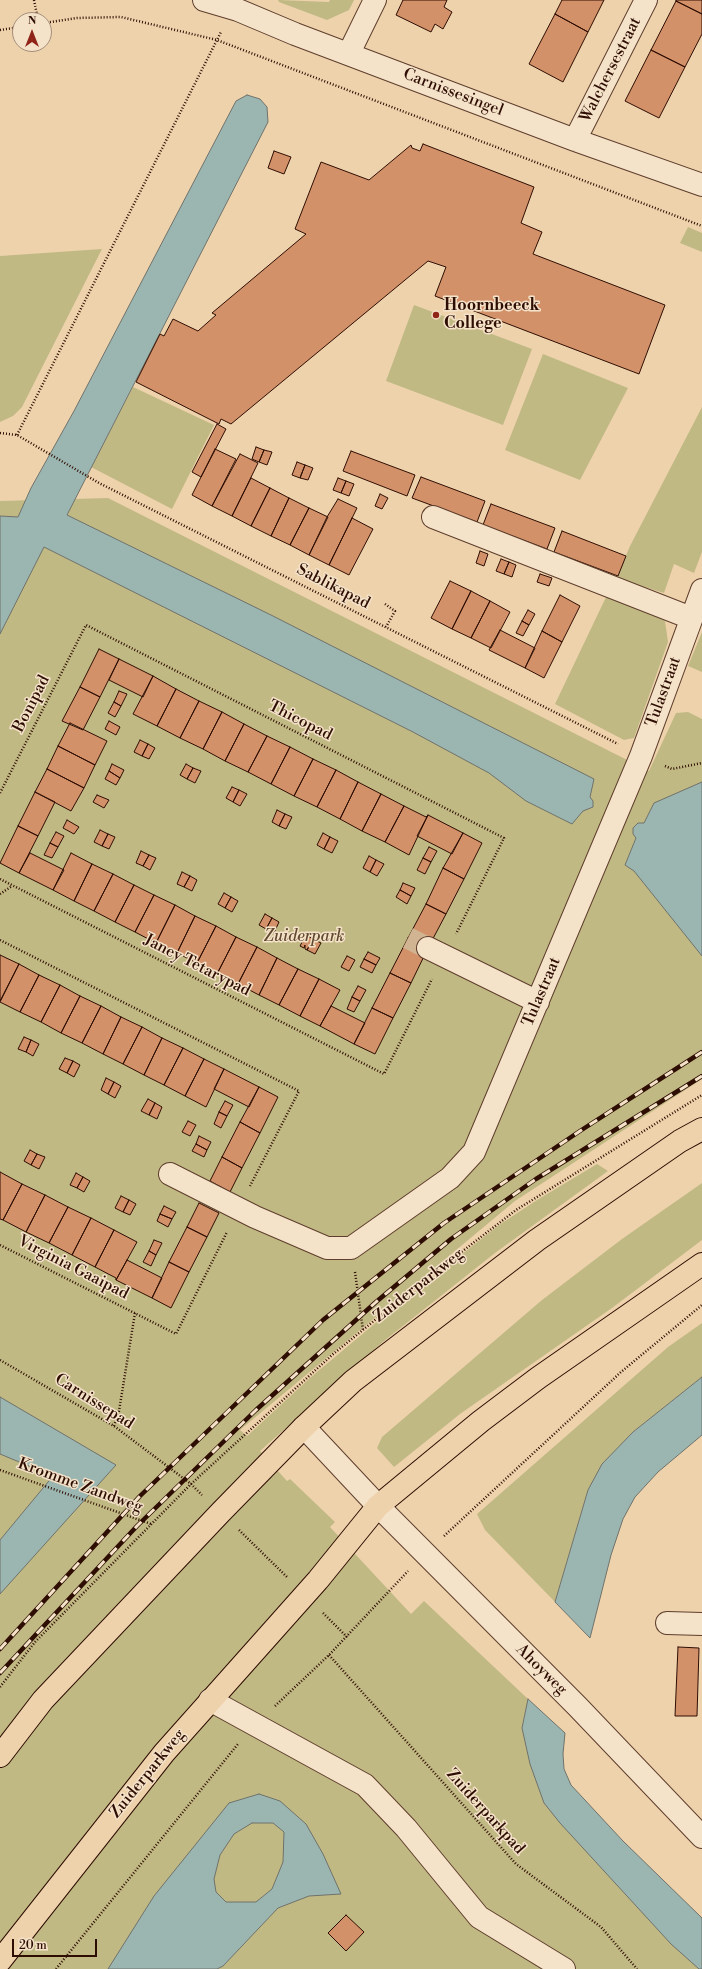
<!DOCTYPE html>
<style>
body{margin:0}
#map{position:relative;width:702px;height:1969px;overflow:hidden;background:#eed2ac;font-family:"Libre Bodoni",serif}
canvas{display:block}
.north{position:absolute;left:12px;top:12px;width:40px;height:40px;box-sizing:border-box;background:#f4e2c9;border:1px solid #a58d79;border-radius:50%;rotate:0deg;font-size:11px;font-weight:700;line-height:16px;text-align:center;color:#2e0d02}
.north::after{content:'';display:block;margin:auto;width:14px;height:18px;background:#8f2418;clip-path:polygon(50% 0,100% 100%,50% 72%,0 100%)}
.scale{position:absolute;left:12px;top:1939px;width:85px;height:18px;box-sizing:border-box;border:2px solid #2e0d02;border-top:0;padding-left:5px;font-size:12px;line-height:14px;white-space:nowrap;color:#2e0d02;-webkit-text-stroke:3px #f4e2c9;paint-order:stroke}
</style>
<div id="map">
<canvas width="702" height="1969"></canvas>
<div class="north">N</div>
<div class="scale">20 m</div>
</div>
<script>
const c = document.querySelector('canvas').getContext('2d');
c.lineJoin = 'round';
function fill(path, color) { c.fillStyle = color; c.fill(path, 'evenodd'); }
const poly = rows => new Path2D(rows.map(r => 'M' + r).join(''));
function strokePath(path, color, width, dash) { c.strokeStyle = color; c.lineWidth = width; c.lineCap = dash ? 'butt' : 'round'; c.setLineDash(dash || []); c.stroke(path); }
function drawText(font, color, halo, rows, align = 'center') {
  c.font = font + ' "Libre Bodoni",serif'; c.lineWidth = 3; c.setLineDash([]); c.textBaseline = 'middle'; c.strokeStyle = halo; c.fillStyle = color; for (const [text, x, y, turn = 0] of rows) {
    c.save(); c.translate(x, y); c.rotate((+turn || 0) * Math.PI / 180); c.textAlign = isNaN(turn) ? turn : align; if (halo) c.strokeText(text, 0, 0); c.fillText(text, 0, 0); c.restore();
  }
}
fill(poly([
 [278,0,329,2,330,0,354,0,349,10,327,20,279,2],
 [688,227,702,233,702,252,680,243],
 [102,249,22,407,13,416,0,422,0,256],
 [414,305,532,349,503,425,386,381],
 [543,354,628,388,580,480,505,450],
 [133,387,214,425,172,509,91,467],
 [702,407,702,552,694,573,674,564,664,593,616,578,630,546],
 [108,498,649,771,676,713,688,712,702,719,702,1079,515,1201,240,1430,247,1436,311,1377,391,1310,499,1225,537,1200,597,1164,608,1171,495,1253,384,1341,260,1451,287,1481,290,1479,335,1522,330,1527,411,1614,424,1601,528,1699,522,1728,702,1969,0,1969,0,501],
 [607,595,658,614,665,621,668,642,634,738,624,740,555,704],
 [702,632,702,672,688,666],
 [702,1183,702,1240,612,1308,460,1414,394,1467,377,1448,382,1437,542,1300,622,1239],
 [702,1323,702,1377,633,1432,588,1490,555,1602,485,1530,477,1514,668,1347]
]), '#c1b984');
const water = poly([
 [247,95,260,99,267,107,268,122,67,515,271,615,594,779,590,797,593,801,593,807,583,811,572,824,526,801,489,773,413,732,44,547,0,634,0,516,18,517,31,488,74,411,236,101,247,95],
 [702,782,702,956,634,871,625,865,636,838,633,834,633,828,638,823,644,823,654,803,702,782],
 [702,1377,702,1435,658,1472,635,1497,623,1519,611,1555,590,1638,555,1602,588,1490,602,1464,633,1432,702,1377],
 [0,1397,116,1465,0,1594,0,1540,53,1476,0,1454,0,1397],
 [528,1699,565,1733,563,1754,564,1769,571,1785,623,1841,702,1918,702,1969,699,1969,671,1944,560,1823,544,1803,530,1764,522,1728,528,1699],
 [259,1794,280,1801,306,1824,323,1854,341,1894,309,1896,278,1908,223,1966,217,1969,108,1969,154,1896,229,1803,259,1794],
 [252,1823,273,1823,284,1832,283,1862,272,1889,256,1902,226,1902,216,1892,214,1879,220,1855,234,1834,252,1823]
]);
fill(water, '#9bb6b1');
strokePath(water, '#6f726b', 1);
const building = poly([
 [403,0,447,0,444,7,452,12,443,29,435,24,431,32,396,15,403,0],
 [562,0,604,0,588,32,555,14,562,0],
 [702,0,702,14,676,1,676,0,702,0],
 [676,1,702,14,702,34,685,67,651,50,676,1],
 [555,14,588,32,563,82,529,64,555,14],
 [651,50,685,67,659,118,625,101,651,50],
 [423,144,534,187,521,223,542,232,533,254,665,305,639,374,435,296,446,267,428,261,231,424,221,419,219,424,136,382,160,334,164,336,173,319,198,331,216,315,212,313,306,234,295,229,321,162,369,180,411,145,412,148,420,151,423,144],
 [274,151,291,157,284,174,268,168,274,151],
 [217,424,226,429,201,477,192,472,217,424],
 [256,447,264,450,259,462,252,459,256,447],
 [215,449,236,459,212,506,192,495,215,449],
 [264,450,272,452,267,465,259,462,264,450],
 [351,451,415,475,407,496,343,471,351,451],
 [240,454,258,463,232,516,212,506,240,454],
 [297,462,305,465,300,478,292,475,297,462],
 [305,465,313,468,308,480,300,478,305,465],
 [421,477,485,501,477,522,412,498,421,477],
 [251,478,270,488,251,526,232,516,251,478],
 [338,478,346,481,341,493,333,490,338,478],
 [346,481,354,484,349,496,341,493,346,481],
 [270,488,289,498,271,536,251,526,270,488],
 [380,494,388,498,382,509,375,506,380,494],
 [289,498,309,508,290,545,271,536,289,498],
 [338,499,357,508,329,565,309,555,327,517,338,499],
 [491,504,555,528,547,549,483,525,491,504],
 [309,508,328,517,309,555,290,545,309,508],
 [352,518,373,529,349,575,329,565,352,518],
 [562,531,626,556,618,576,554,552,562,531],
 [480,551,488,554,484,566,476,563,480,551],
 [501,559,509,562,504,574,496,571,501,559],
 [509,562,516,565,512,577,504,574,509,562],
 [540,574,552,578,549,586,537,582,540,574],
 [450,581,471,591,452,629,431,618,450,581],
 [471,591,490,601,471,638,452,629,471,591],
 [560,595,580,606,562,642,542,631,560,595],
 [490,601,510,612,491,648,471,638,490,601],
 [528,610,535,614,529,625,522,621,528,610],
 [522,621,529,625,523,636,516,633,522,621],
 [500,630,535,648,525,668,489,650,500,630],
 [542,631,562,642,544,678,525,668,542,631],
 [99,649,119,659,100,697,80,687,99,649],
 [119,659,153,676,143,697,109,680,119,659],
 [153,676,176,689,157,726,133,714,153,676],
 [80,687,100,697,83,730,62,721,80,687],
 [176,689,199,701,180,738,157,726,176,689],
 [119,691,127,694,121,706,114,702,119,691],
 [199,701,222,712,203,749,180,738,199,701],
 [114,702,121,706,115,717,108,713,114,702],
 [222,712,244,724,225,761,203,749,222,712],
 [109,721,120,727,116,735,105,729,109,721],
 [70,723,107,741,95,765,58,746,70,723],
 [244,724,267,736,248,772,225,761,244,724],
 [267,736,290,747,271,784,248,772,267,736],
 [140,740,148,744,142,756,134,752,140,740],
 [148,744,155,748,149,759,142,756,148,744],
 [58,746,95,765,84,788,47,769,58,746],
 [290,747,313,759,294,796,271,784,290,747],
 [313,759,336,770,317,807,294,796,313,759],
 [112,764,124,770,120,778,109,771,112,764],
 [186,764,193,768,187,779,180,775,186,764],
 [193,768,201,771,195,783,187,779,193,768],
 [47,769,84,788,71,811,35,792,47,769],
 [336,770,358,782,340,819,317,807,336,770],
 [109,771,120,778,116,785,105,779,109,771],
 [358,782,381,794,362,831,340,819,358,782],
 [232,787,239,790,233,802,226,798,232,787],
 [239,790,247,794,240,806,233,802,239,790],
 [35,792,55,802,38,836,18,826,35,792],
 [381,794,404,806,385,842,362,831,381,794],
 [97,795,109,800,104,808,93,802,97,795],
 [404,806,426,817,428,815,409,855,385,842,404,806],
 [277,810,285,814,279,826,272,822,277,810],
 [285,814,292,817,286,829,279,826,285,814],
 [428,815,463,833,452,854,417,836,428,815],
 [67,820,79,827,74,834,63,828,67,820],
 [18,826,38,836,19,873,0,863,18,826],
 [100,830,108,834,102,846,94,842,100,830],
 [56,832,64,836,58,847,50,843,56,832],
 [323,833,330,837,324,849,317,845,323,833],
 [463,833,482,843,464,879,443,868,463,833],
 [108,834,115,837,109,849,102,846,108,834],
 [330,837,338,841,332,853,324,849,330,837],
 [50,843,58,847,52,858,44,855,50,843],
 [429,847,437,851,431,862,423,858,429,847],
 [141,851,149,855,143,866,136,863,141,851],
 [30,853,64,870,53,890,19,873,30,853],
 [71,853,92,864,74,901,53,890,71,853],
 [149,855,156,858,150,870,143,866,149,855],
 [369,856,376,860,370,872,363,868,369,856],
 [423,858,431,862,425,874,417,870,423,858],
 [376,860,384,864,377,876,370,872,376,860],
 [92,864,113,874,94,911,74,901,92,864],
 [443,868,464,879,446,914,426,904,443,868],
 [182,872,190,876,184,887,177,884,182,872],
 [113,874,134,885,115,922,94,911,113,874],
 [190,876,197,880,192,891,184,887,190,876],
 [403,883,415,888,411,896,400,890,403,883],
 [134,885,154,895,135,932,115,922,134,885],
 [400,890,411,896,407,904,396,897,400,890],
 [224,893,231,897,225,908,218,904,224,893],
 [154,895,175,905,156,943,135,932,154,895],
 [231,897,238,901,232,912,225,908,231,897],
 [426,904,446,914,428,948,408,938,426,904],
 [175,905,195,916,177,953,156,943,175,905],
 [265,914,272,918,266,929,259,925,265,914],
 [195,916,216,926,197,963,177,953,195,916],
 [272,918,279,922,274,933,266,929,272,918],
 [216,926,236,937,217,974,197,963,216,926],
 [306,935,313,939,307,950,305,949,305,945,304,948,300,946,306,935],
 [236,937,257,947,238,984,217,974,236,937],
 [408,938,428,948,411,983,390,973,408,938],
 [313,939,321,943,315,954,307,950,313,939],
 [257,947,277,958,259,995,238,984,257,947],
 [368,952,380,958,376,965,364,959,368,952],
 [0,955,19,964,0,1001,0,955],
 [347,956,355,960,349,971,341,967,347,956],
 [277,958,298,969,279,1005,259,995,277,958],
 [364,959,376,965,372,973,360,967,364,959],
 [19,964,39,975,20,1012,0,1002,19,964],
 [298,969,319,979,300,1016,279,1005,298,969],
 [390,973,411,983,393,1018,372,1008,390,973],
 [39,975,60,985,41,1022,20,1012,39,975],
 [319,979,340,990,320,1026,300,1016,319,979],
 [60,985,80,996,61,1033,41,1022,60,985],
 [358,986,366,990,360,1001,352,997,358,986],
 [80,996,101,1006,82,1043,61,1033,80,996],
 [352,997,360,1001,354,1012,347,1009,352,997],
 [101,1006,121,1017,103,1054,82,1043,101,1006],
 [331,1006,365,1023,354,1044,320,1026,331,1006],
 [372,1008,393,1018,375,1054,354,1044,372,1008],
 [121,1017,142,1027,123,1064,103,1054,121,1017],
 [142,1027,162,1038,144,1075,123,1064,142,1027],
 [24,1037,31,1040,26,1052,18,1049,24,1037],
 [162,1038,183,1048,164,1085,144,1075,162,1038],
 [31,1040,39,1044,33,1056,26,1052,31,1040],
 [183,1048,204,1059,185,1096,164,1085,183,1048],
 [65,1058,73,1061,67,1073,59,1069,65,1058],
 [204,1059,224,1069,206,1107,185,1096,204,1059],
 [73,1061,80,1065,74,1077,67,1073,73,1061],
 [224,1069,259,1087,249,1107,214,1089,224,1069],
 [106,1078,114,1082,108,1094,101,1090,106,1078],
 [114,1082,121,1086,115,1098,108,1094,114,1082],
 [259,1087,278,1097,260,1133,240,1122,259,1087],
 [148,1099,155,1103,149,1115,141,1111,148,1099],
 [225,1101,233,1105,227,1116,219,1112,225,1101],
 [155,1103,162,1107,157,1119,149,1115,155,1103],
 [219,1112,227,1116,221,1128,214,1124,219,1112],
 [188,1121,196,1125,190,1136,182,1132,188,1121],
 [240,1122,260,1133,242,1168,222,1157,240,1122],
 [199,1136,211,1142,207,1150,196,1144,199,1136],
 [196,1144,207,1150,204,1157,192,1151,196,1144],
 [30,1150,37,1154,31,1165,24,1161,30,1150],
 [37,1154,45,1157,39,1169,31,1165,37,1154],
 [222,1157,242,1168,230,1192,210,1181,222,1157],
 [0,1172,22,1184,3,1220,0,1219,0,1172],
 [76,1173,83,1177,77,1188,70,1185,76,1173],
 [83,1177,90,1181,84,1192,77,1188,83,1177],
 [22,1184,45,1195,26,1232,3,1220,22,1184],
 [45,1195,68,1207,49,1243,26,1232,45,1195],
 [121,1196,129,1200,123,1212,115,1208,121,1196],
 [129,1200,136,1204,130,1215,123,1212,129,1200],
 [199,1203,219,1213,207,1237,187,1227,199,1203],
 [164,1206,176,1212,172,1219,160,1214,164,1206],
 [68,1207,91,1218,72,1255,49,1243,68,1207],
 [160,1214,172,1219,168,1227,157,1221,160,1214],
 [91,1218,114,1230,95,1267,72,1255,91,1218],
 [187,1227,207,1237,189,1272,169,1262,187,1227],
 [114,1230,137,1242,116,1280,116,1278,95,1267,114,1230],
 [154,1240,162,1243,156,1255,149,1251,154,1240],
 [149,1251,156,1255,151,1266,143,1262,149,1251],
 [127,1260,162,1278,152,1298,116,1280,127,1260],
 [169,1262,189,1272,171,1308,152,1298,169,1262],
 [678,1647,699,1648,697,1716,675,1716,678,1647],
 [346,1915,364,1932,346,1951,328,1933,346,1915]
]);
fill(building, '#d29168');
strokePath(building, '#2e0d02', 1);
strokePath(poly([
 [408,938,428,948]
]), '#d1b492', 22, [22, 11]);
const minor = poly([
 [204,0,238,10,295,34,575,140,702,185],
 [349,53,375,0],
 [575,140,646,0],
 [433,517,691,618],
 [428,948,538,1002],
 [170,1174,255,1217,327,1248,351,1248,450,1178,474,1152,641,756,702,590],
 [304,1427,378,1506,578,1707,702,1837],
 [667,1623,702,1624],
 [210,1700,365,1785,406,1828,479,1917,564,1969]
]);
const major = poly([
 [0,1756,43,1700,220,1513,304,1427,353,1381,537,1240,680,1141,702,1129],
 [0,1961,164,1753,318,1580,378,1506,481,1421,538,1378,702,1264]
]);
strokePath(minor, '#5e3e2c', 24);
strokePath(major, '#2e0d02', 24);
strokePath(poly([
 [34,0,38,20],
 [44,23,77,18,121,17,217,40,702,226],
 [0,30,20,27],
 [0,433,17,435,99,483,618,744],
 [17,435,221,32],
 [385,604,395,611,386,627],
 [665,766,672,769,702,763],
 [0,793,86,625,504,838,456,934],
 [0,879,384,1074,432,979],
 [0,894,12,886],
 [0,940,299,1091,250,1186],
 [0,1245,176,1334,227,1232],
 [355,1272,363,1330],
 [0,1360,114,1426,191,1484,202,1495],
 [114,1426,119,1411,135,1313],
 [0,1470,151,1524],
 [239,1530,287,1577],
 [444,1536,621,1372,702,1305],
 [323,1613,347,1637],
 [329,1655,516,1864,601,1927,637,1969],
 [0,1687,35,1642,191,1484,332,1355,407,1294,516,1210,702,1095],
 [275,1706,329,1655,408,1571],
 [56,1969,238,1744]
]), '#2e0d02', 2.5, [1, 2]);
strokePath(minor, '#f4e2c9', 22);
strokePath(major, '#eed2ac', 22);
const rail = poly([
 [0,1649,140,1496,323,1320,444,1223,580,1131,702,1052],
 [0,1673,137,1526,256,1410,376,1302,451,1239,536,1179,702,1076]
]);
strokePath(rail, '#2e0d02', 4.5);
strokePath(rail, '#f4e2c9', 3, [9]);
for (const [x, y, r, color] of [
 [436,315,4,"#8f2418"]
]) { const dot = new Path2D(); dot.arc(x, y, r, 0, 2 * Math.PI); c.fillStyle = color; c.fill(dot); strokePath(dot, '#f4e2c9', 1.5); }
drawText('16px', '#2e0d02', '#f4e2c9', [
 ["Walchersestraat",611,70,-63],
 ["Carnissesingel",453,93,21],
 ["Sablikapad",333,587,27],
 ["Tulastraat",664,692,-70],
 ["Bonipad",32,704,-63],
 ["Thicopad",300,721,27],
 ["Janey Tetarypad",197,966,27],
 ["Tulastraat",542,992,-67],
 ["Virginia Gaaipad",73,1268,27],
 ["Zuiderparkweg",419,1286,-38],
 ["Carnissepad",94,1402,32],
 ["Kromme Zandweg",80,1486,20],
 ["Ahoyweg",541,1670,45],
 ["Zuiderparkweg",148,1774,-51],
 ["Zuiderparkpad",485,1812,48]
]);
drawText('bold 16px', '#2e0d02', '#f4e2c9', [
 ["Hoornbeeck",444,306],
 ["College",444,324]
], 'left');
drawText('italic 16px', '#614930', '#f4e2c9', [
 ["Zuiderpark",304,937]
]);
</script>
